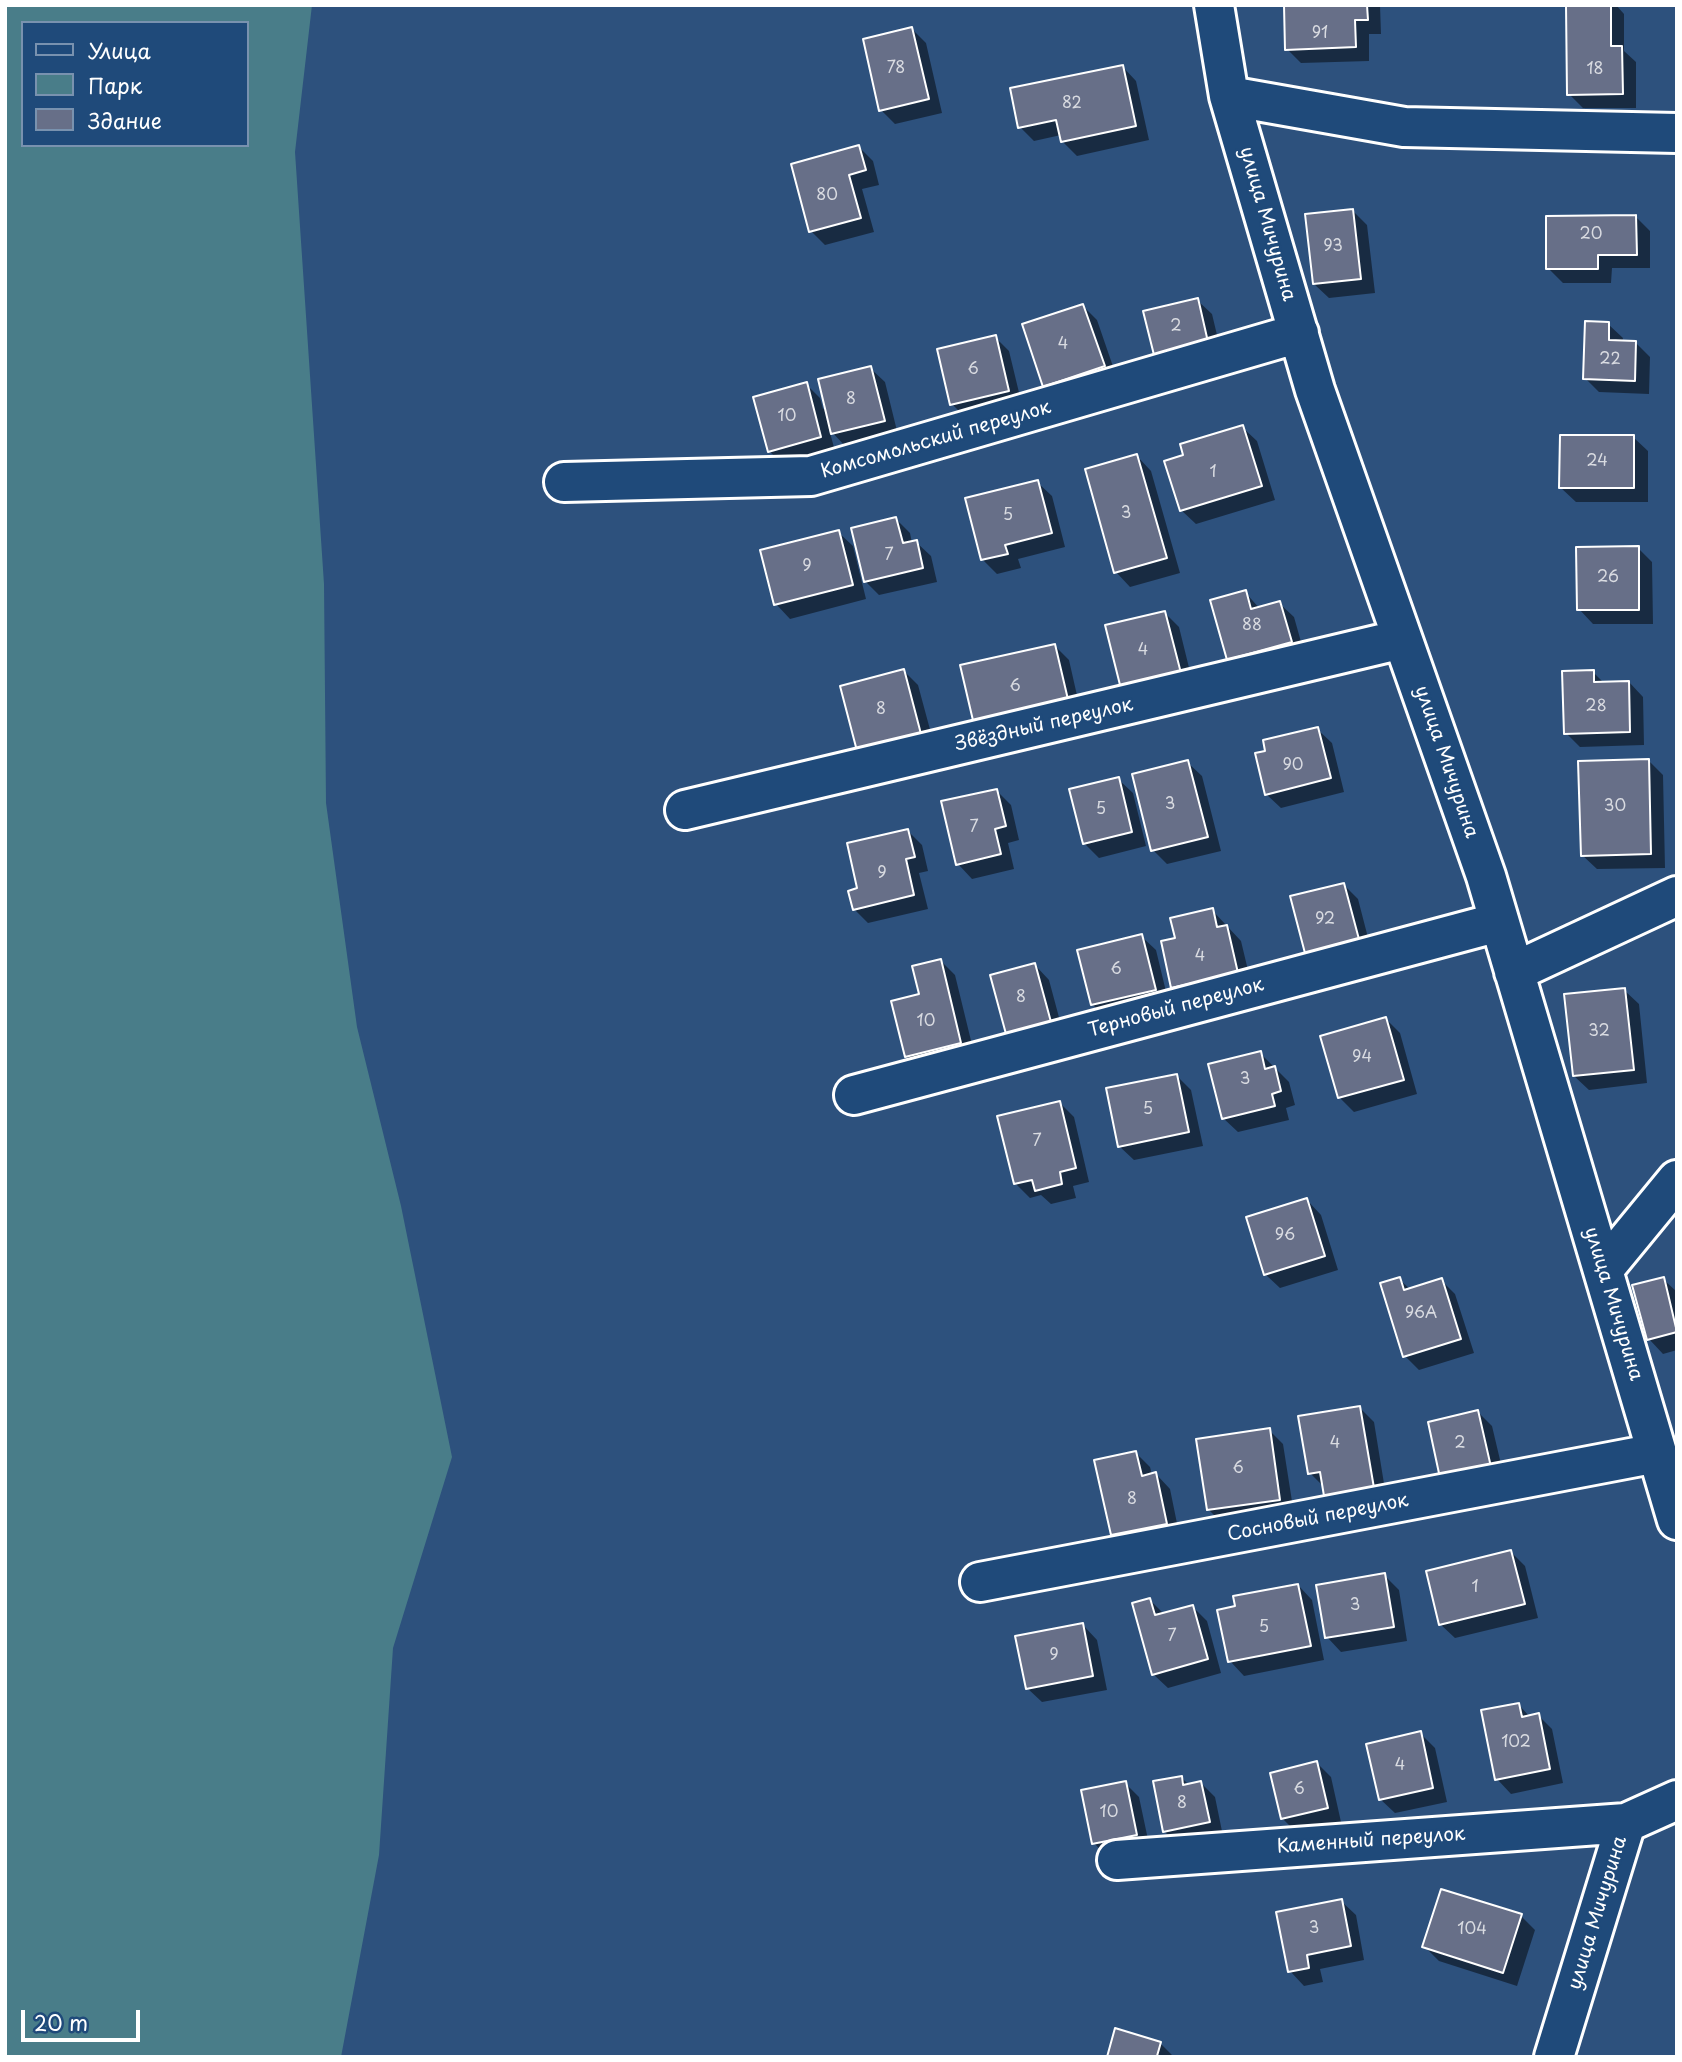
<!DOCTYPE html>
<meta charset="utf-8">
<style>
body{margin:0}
#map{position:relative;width:1682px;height:2062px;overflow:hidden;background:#2d517d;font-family:"Playpen Sans",sans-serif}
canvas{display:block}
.frame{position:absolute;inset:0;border:7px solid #fff;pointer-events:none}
.legend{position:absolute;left:21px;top:21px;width:228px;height:126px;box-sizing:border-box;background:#1f4a7a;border:2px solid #7992af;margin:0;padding:9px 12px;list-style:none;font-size:21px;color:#fff}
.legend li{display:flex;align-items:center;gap:14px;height:35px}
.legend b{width:35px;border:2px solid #7992af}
.scale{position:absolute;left:21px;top:2010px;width:119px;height:32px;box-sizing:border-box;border:4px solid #fff;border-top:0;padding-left:9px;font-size:21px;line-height:24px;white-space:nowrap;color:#fff;-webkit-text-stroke:5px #1f4a7a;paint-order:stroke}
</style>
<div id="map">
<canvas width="1682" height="2062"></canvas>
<div class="frame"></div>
<ul class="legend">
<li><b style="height:9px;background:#1f4a7a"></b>Улица</li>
<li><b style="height:19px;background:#497d89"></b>Парк</li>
<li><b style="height:19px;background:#676f88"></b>Здание</li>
</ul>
<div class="scale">20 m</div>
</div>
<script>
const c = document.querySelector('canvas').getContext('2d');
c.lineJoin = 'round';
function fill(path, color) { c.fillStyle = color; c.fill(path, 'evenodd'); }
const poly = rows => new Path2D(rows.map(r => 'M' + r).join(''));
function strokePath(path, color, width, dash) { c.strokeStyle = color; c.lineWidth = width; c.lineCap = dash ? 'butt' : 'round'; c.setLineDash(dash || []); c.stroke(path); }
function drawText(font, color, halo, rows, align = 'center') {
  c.font = font + ' "Playpen Sans",sans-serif'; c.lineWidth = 5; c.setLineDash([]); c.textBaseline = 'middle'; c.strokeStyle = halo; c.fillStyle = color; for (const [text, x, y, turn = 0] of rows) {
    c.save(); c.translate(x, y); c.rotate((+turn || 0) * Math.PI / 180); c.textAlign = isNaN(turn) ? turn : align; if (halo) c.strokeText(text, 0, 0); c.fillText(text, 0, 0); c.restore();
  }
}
fill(poly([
 [5,5,312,5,295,152,324,584,326,803,357,1027,401,1206,452,1457,393,1648,379,1855,341,2057,5,2057],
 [23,23,247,23,247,145,23,145]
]), '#497d89');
fill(poly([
 [1285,5,1380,5,1381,34,1369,34,1369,61,1301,63,1287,49],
 [1568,5,1616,5,1624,14,1624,51,1636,62,1636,108,1583,108,1569,94],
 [912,29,926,43,942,113,895,124,881,110],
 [1122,66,1136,81,1149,140,1077,156,1062,141,1061,135,1034,141,1020,127],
 [859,147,873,161,879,185,862,189,874,232,825,245,811,231],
 [1353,211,1367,225,1375,293,1329,298,1314,284],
 [1636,217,1650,231,1650,268,1612,268,1611,283,1563,283,1548,268],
 [1197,300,1212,314,1222,356,1170,369,1155,354],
 [1083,306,1097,320,1118,381,1059,401,1045,387,1024,326],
 [1608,324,1623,338,1622,343,1636,343,1650,357,1649,394,1599,392,1585,378],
 [995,337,1009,351,1022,405,966,418,952,404],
 [870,368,885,382,898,435,847,448,829,429,835,451,784,465,769,451,806,384,820,398,823,409,826,408],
 [1242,427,1257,441,1275,500,1196,524,1181,510,1185,456],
 [1633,437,1648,451,1648,502,1576,502,1561,488],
 [1137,456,1151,471,1180,573,1130,587,1116,572],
 [1037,482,1052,496,1065,547,1018,559,1021,568,997,574,982,559],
 [896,519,910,533,912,543,916,542,931,556,937,582,879,595,865,581],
 [838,532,853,546,866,599,790,619,776,604],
 [1638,548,1652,562,1653,624,1593,624,1579,609],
 [1245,592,1260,609,1279,603,1294,617,1305,656,1243,674,1229,659,1212,602],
 [1164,612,1179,627,1195,692,1107,627],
 [1055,646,1069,660,1083,722,962,667],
 [904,671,918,685,935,748,873,764],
 [1593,672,1604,683,1629,682,1643,697,1644,745,1580,747,1566,733],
 [1317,729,1332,743,1344,792,1281,808,1266,794],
 [1649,761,1663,775,1665,868,1597,869,1582,855],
 [1187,762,1202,776,1221,851,1167,864,1153,850],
 [1118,779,1133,793,1146,846,1099,858,1084,843],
 [997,791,1011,805,1019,840,1008,843,1014,869,972,879,958,864],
 [908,831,922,845,928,871,919,873,928,909,868,923,854,909,859,889],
 [1344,885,1358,899,1373,957,1321,970],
 [1212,910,1241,941,1252,987,1187,1002,1173,987,1177,940],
 [1141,936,1156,950,1169,1004,1107,1019,1093,1005],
 [941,961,955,975,975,1057,920,1070,906,1056,921,995],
 [1035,965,1049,980,1064,1036,1021,1047,1007,1033],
 [1624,990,1639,1004,1647,1083,1589,1090,1574,1076],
 [1386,1019,1400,1033,1417,1094,1354,1112,1339,1097],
 [1260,1053,1289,1082,1295,1105,1286,1108,1289,1120,1238,1132,1223,1118],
 [1177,1076,1191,1090,1203,1146,1134,1160,1119,1146],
 [1060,1103,1074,1117,1089,1182,1073,1186,1076,1198,1051,1204,1041,1195,1030,1198,1015,1183],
 [1307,1200,1321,1215,1338,1270,1280,1288,1265,1274],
 [1399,1279,1411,1290,1441,1280,1455,1294,1474,1353,1419,1370,1405,1356],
 [1663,1279,1677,1292,1677,1350,1663,1354,1649,1339],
 [1359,1407,1374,1422,1387,1502,1340,1510,1326,1495,1325,1488,1310,1473],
 [1478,1412,1492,1426,1505,1481,1456,1492],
 [1269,1430,1283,1444,1294,1514,1223,1524,1209,1510],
 [1136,1453,1150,1467,1152,1475,1156,1474,1170,1489,1180,1538,1127,1549,1112,1535],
 [1511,1552,1525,1566,1538,1618,1455,1638,1440,1624],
 [1384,1575,1399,1590,1407,1641,1341,1652,1327,1637],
 [1298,1585,1312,1600,1324,1660,1244,1676,1230,1661],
 [1150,1600,1164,1614,1193,1607,1207,1621,1221,1673,1168,1688,1153,1674],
 [1083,1625,1097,1640,1107,1690,1042,1702,1027,1688],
 [1519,1705,1530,1717,1538,1715,1552,1729,1563,1783,1511,1794,1497,1779],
 [1420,1733,1435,1748,1447,1802,1395,1813,1380,1799],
 [1317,1763,1331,1777,1341,1822,1297,1833,1282,1818],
 [1181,1777,1189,1785,1201,1783,1215,1797,1223,1836,1179,1846,1164,1831],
 [1125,1783,1139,1797,1150,1849,1108,1858,1094,1843],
 [1341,1901,1356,1915,1364,1960,1320,1969,1323,1982,1304,1986,1290,1971],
 [1521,1916,1535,1930,1517,1986,1439,1961,1424,1946],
 [1160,2043,1174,2057,1108,2057]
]), '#0007');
const building = poly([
 [1284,5,1367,5,1368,20,1355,20,1356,47,1285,50,1284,5],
 [1566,5,1611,5,1611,46,1622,46,1623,94,1567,95,1566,5],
 [912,27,929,99,879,111,863,39,912,27],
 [1123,65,1136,126,1061,142,1056,120,1018,128,1010,88,1123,65],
 [859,145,866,170,849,175,861,218,809,232,791,164,859,145],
 [1353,209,1361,279,1313,284,1305,214,1353,209],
 [1636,215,1637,255,1598,255,1598,269,1546,269,1546,216,1636,215],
 [1198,298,1208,342,1154,355,1143,311,1198,298],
 [1083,304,1105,366,1043,387,1022,324,1083,304],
 [1585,321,1609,322,1609,340,1636,341,1635,381,1583,379,1585,321],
 [996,335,1009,391,950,405,937,349,996,335],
 [871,366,885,421,831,434,818,379,871,366],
 [807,382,821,437,768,452,753,397,807,382],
 [1243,425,1262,486,1180,511,1164,461,1183,455,1180,444,1243,425],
 [1560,435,1634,435,1634,488,1559,488,1560,435],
 [1137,454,1167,558,1114,573,1085,469,1137,454],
 [1038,480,1052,533,1005,545,1008,554,981,560,965,498,1038,480],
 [896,517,903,543,917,540,923,568,864,582,851,528,896,517],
 [839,530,853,585,774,605,760,550,839,530],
 [1639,546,1639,610,1577,610,1576,547,1639,546],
 [1246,590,1251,609,1280,601,1292,642,1227,660,1210,600,1246,590],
 [1165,611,1182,677,1122,693,1105,625,1165,611],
 [1055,644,1070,708,975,729,960,665,1055,644],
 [904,669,921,734,857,751,840,686,904,669],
 [1594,670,1594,682,1629,681,1630,732,1564,734,1562,671,1594,670],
 [1318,727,1331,778,1265,795,1255,753,1265,751,1263,740,1318,727],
 [1649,759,1651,854,1581,856,1578,761,1649,759],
 [1188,760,1208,837,1151,851,1132,774,1188,760],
 [1119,777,1132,832,1083,844,1069,789,1119,777],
 [997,789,1006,826,995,829,1001,854,956,865,941,801,997,789],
 [908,829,915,857,906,859,914,895,853,910,848,891,857,888,847,843,908,829],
 [1344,883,1360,943,1306,957,1290,896,1344,883],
 [1213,908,1217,927,1227,925,1238,973,1171,988,1161,941,1175,938,1170,918,1213,908],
 [1142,934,1156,990,1091,1005,1077,950,1142,934],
 [941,959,961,1043,905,1057,891,1001,919,994,912,966,941,959],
 [1035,963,1051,1022,1006,1034,990,975,1035,963],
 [1625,988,1634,1070,1573,1076,1564,994,1625,988],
 [1386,1017,1404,1080,1338,1098,1320,1036,1386,1017],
 [1261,1051,1265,1069,1275,1066,1281,1091,1272,1094,1275,1106,1222,1119,1208,1064,1261,1051],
 [1177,1074,1189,1132,1118,1147,1106,1088,1177,1074],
 [1060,1101,1076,1168,1060,1172,1062,1184,1035,1191,1032,1180,1014,1184,997,1116,1060,1101],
 [1307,1198,1325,1256,1264,1275,1246,1217,1307,1198],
 [1400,1277,1404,1290,1442,1278,1461,1339,1403,1357,1380,1283,1400,1277],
 [1664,1277,1677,1332,1647,1340,1632,1285,1664,1277],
 [1360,1406,1374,1488,1324,1496,1320,1472,1308,1474,1298,1416,1360,1406],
 [1478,1410,1491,1467,1440,1478,1428,1422,1478,1410],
 [1270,1428,1280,1500,1207,1510,1196,1439,1270,1428],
 [1136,1451,1142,1476,1156,1472,1167,1524,1111,1535,1094,1460,1136,1451],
 [1511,1550,1525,1604,1439,1625,1426,1571,1511,1550],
 [1385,1573,1394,1627,1325,1638,1316,1585,1385,1573],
 [1298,1584,1311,1646,1228,1662,1217,1610,1235,1606,1233,1596,1298,1584],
 [1150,1598,1155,1615,1193,1605,1208,1659,1152,1675,1132,1603,1150,1598],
 [1083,1623,1093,1676,1026,1689,1015,1636,1083,1623],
 [1519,1703,1522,1717,1539,1713,1550,1769,1495,1780,1481,1710,1519,1703],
 [1421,1731,1433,1788,1379,1800,1366,1744,1421,1731],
 [1317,1761,1328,1808,1281,1819,1270,1773,1317,1761],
 [1182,1776,1183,1785,1201,1781,1210,1822,1163,1832,1153,1781,1182,1776],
 [1126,1781,1137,1835,1092,1844,1081,1790,1126,1781],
 [1441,1889,1522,1914,1503,1973,1422,1947,1441,1889],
 [1342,1899,1351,1946,1307,1955,1309,1968,1288,1972,1276,1912,1342,1899],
 [1115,2028,1161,2042,1157,2056,1160,2057,1107,2057,1115,2028]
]);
fill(building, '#676f88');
strokePath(building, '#fff', 2);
const minor = poly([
 [1214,5,1229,96,1315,390,1486,876,1677,1520],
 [1229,96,1404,127,1677,133],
 [564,482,811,476,1299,333],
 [685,810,1402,639],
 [1514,972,1677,896],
 [854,1095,1499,922],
 [1603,1270,1677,1180],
 [980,1582,1657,1453],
 [1117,1860,1626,1823],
 [1554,2057,1626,1823,1677,1800]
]);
strokePath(minor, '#fff', 44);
strokePath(minor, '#1f4a7a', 38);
drawText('16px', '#d9dbe1', null, [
 ["91",1320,34],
 ["78",896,69],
 ["18",1595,70],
 ["82",1072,104],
 ["80",827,196],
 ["20",1591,235],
 ["93",1333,247],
 ["2",1176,327],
 ["4",1063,345],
 ["22",1610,360],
 ["6",973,370],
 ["8",851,400],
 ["10",787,417],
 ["24",1597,462],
 ["1",1213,473],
 ["3",1126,514],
 ["5",1008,516],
 ["7",889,556],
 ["9",807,567],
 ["26",1608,578],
 ["88",1252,626],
 ["4",1143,651],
 ["6",1015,687],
 ["28",1596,707],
 ["8",881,710],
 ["90",1293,766],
 ["3",1170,805],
 ["30",1615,807],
 ["5",1101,810],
 ["7",974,828],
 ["9",882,874],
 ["92",1325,920],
 ["4",1200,957],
 ["6",1116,970],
 ["8",1021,998],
 ["10",926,1022],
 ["32",1599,1032],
 ["94",1362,1058],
 ["3",1245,1080],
 ["5",1148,1110],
 ["7",1037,1142],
 ["96",1285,1236],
 ["96А",1421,1314],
 ["4",1335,1444],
 ["2",1460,1444],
 ["6",1238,1469],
 ["8",1132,1500],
 ["1",1475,1588],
 ["3",1355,1606],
 ["5",1264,1628],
 ["7",1172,1637],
 ["9",1054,1656],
 ["102",1516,1743],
 ["4",1400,1766],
 ["6",1299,1790],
 ["8",1182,1804],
 ["10",1109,1813],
 ["3",1314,1929],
 ["104",1472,1930]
]);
drawText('19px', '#fff', '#1f4a7a', [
 ["улица Мичурина",1267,224,74],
 ["Комсомольский переулок",936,440,-16],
 ["Звёздный переулок",1044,725,-13],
 ["улица Мичурина",1446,762,71],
 ["Терновый переулок",1176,1008,-15],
 ["улица Мичурина",1613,1304,73],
 ["Сосновый переулок",1318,1518,-11],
 ["Каменный переулок",1371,1841,-4],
 ["улица Мичурина",1598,1913,-73]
]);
</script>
